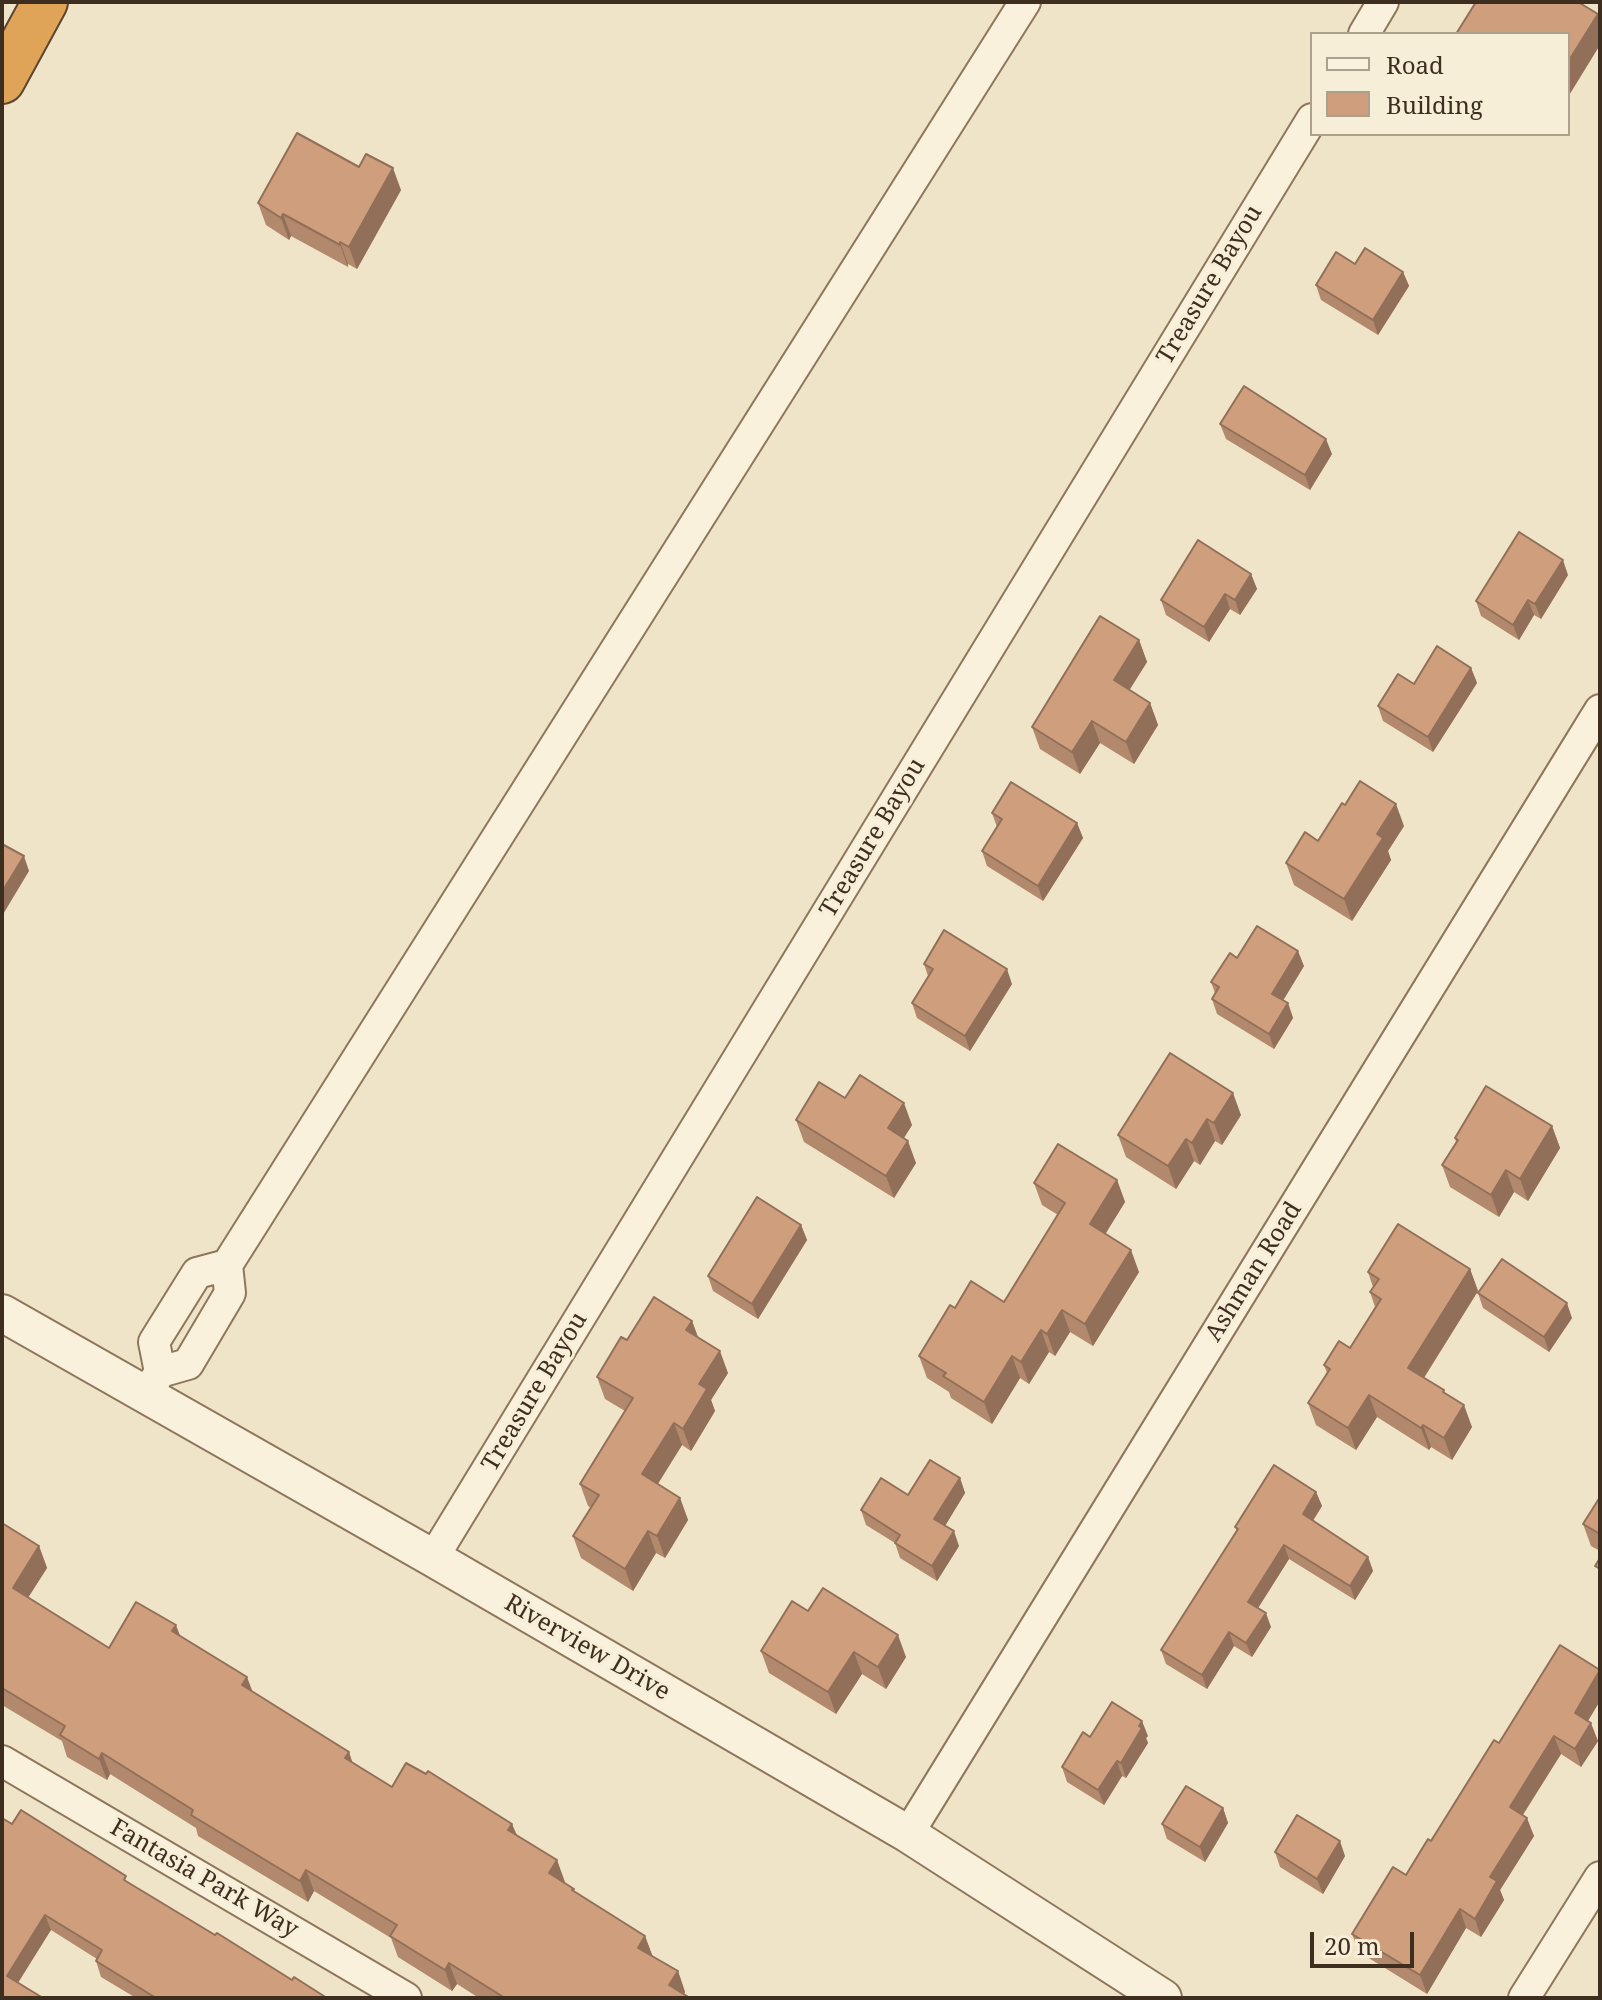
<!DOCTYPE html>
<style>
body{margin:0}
#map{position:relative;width:1602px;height:2000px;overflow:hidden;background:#f0e4c8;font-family:"Noto Serif",serif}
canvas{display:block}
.frame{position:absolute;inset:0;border:4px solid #3d2e20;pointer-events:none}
.legend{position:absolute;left:1310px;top:32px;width:260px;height:104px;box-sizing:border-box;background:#f7eed8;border:2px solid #ada18e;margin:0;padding:10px 14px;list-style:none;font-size:24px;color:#3d2e20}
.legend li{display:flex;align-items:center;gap:16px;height:40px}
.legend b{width:40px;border:2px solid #ada18e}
.scale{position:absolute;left:1310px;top:1932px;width:104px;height:36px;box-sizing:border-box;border:4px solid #3d2e20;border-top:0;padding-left:10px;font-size:24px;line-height:28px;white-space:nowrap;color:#3d2e20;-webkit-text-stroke:6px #f7eed8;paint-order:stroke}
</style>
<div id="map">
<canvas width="1602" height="2000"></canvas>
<div class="frame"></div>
<ul class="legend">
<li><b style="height:10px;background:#faf1dc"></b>Road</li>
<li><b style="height:22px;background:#cf9f7d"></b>Building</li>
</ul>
<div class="scale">20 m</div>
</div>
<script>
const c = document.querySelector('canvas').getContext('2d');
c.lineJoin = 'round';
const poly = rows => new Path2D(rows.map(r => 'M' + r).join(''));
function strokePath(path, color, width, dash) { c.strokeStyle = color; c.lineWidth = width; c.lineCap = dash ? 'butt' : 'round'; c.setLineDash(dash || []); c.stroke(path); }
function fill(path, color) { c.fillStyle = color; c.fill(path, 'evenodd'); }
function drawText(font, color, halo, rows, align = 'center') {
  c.font = font + ' "Noto Serif",serif'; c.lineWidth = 6; c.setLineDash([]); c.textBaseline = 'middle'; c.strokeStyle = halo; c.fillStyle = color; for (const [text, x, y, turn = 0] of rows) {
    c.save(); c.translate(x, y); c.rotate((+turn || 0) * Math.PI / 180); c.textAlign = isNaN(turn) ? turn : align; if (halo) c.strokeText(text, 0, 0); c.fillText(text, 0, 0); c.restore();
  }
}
const minor = poly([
 [1364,34,1383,2],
 [160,1372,188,1364,230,1293,227,1265,1025,2],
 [150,1388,160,1372,154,1342,197,1273,227,1265],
 [433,1558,1312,119],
 [2,1761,406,1998],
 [908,1834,1600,710],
 [1524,1998,1600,1877]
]);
const tertiary = poly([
 [2,1313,433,1558,908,1834,1163,1998]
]);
const motorway = poly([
 [2,81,45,2]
]);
strokePath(minor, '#8d765c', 34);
strokePath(tertiary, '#8d765c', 40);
strokePath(motorway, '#5b4430', 48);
strokePath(minor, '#faf1dc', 30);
strokePath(tertiary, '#faf1dc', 36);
strokePath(motorway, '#e0a458', 44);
fill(poly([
 [401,190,357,269,348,264,348,267,291,236,289,240,266,225,258,203],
 [1355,264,1403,272,1409,286,1378,335,1321,300,1316,285],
 [1220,424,1332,454,1310,490,1226,439],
 [1251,574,1257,589,1240,615,1230,609,1209,642,1166,615,1161,600],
 [1568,575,1541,619,1534,615,1519,640,1481,616,1476,601],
 [1139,640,1147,662,1129,690,1150,703,1158,725,1134,764,1100,743,1080,774,1040,749,1032,727],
 [1471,668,1477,683,1433,752,1383,721,1378,706,1414,684],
 [1345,805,1404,826,1388,851,1391,860,1352,921,1294,885,1286,863,1318,841],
 [992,813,1077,823,1083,838,1043,901,987,866,982,851,997,827],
 [1237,958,1304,966,1283,1000,1288,1003,1293,1018,1274,1049,1217,1014,1212,999,1215,993,1211,982],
 [924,964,1012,984,970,1051,917,1018,912,1003,928,976],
 [1170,1053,1241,1115,1222,1145,1215,1141,1200,1165,1194,1161,1176,1189,1126,1157,1118,1135],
 [845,1098,912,1125,904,1138,916,1163,894,1198,804,1142,796,1120],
 [1552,1126,1560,1148,1528,1201,1514,1192,1499,1217,1450,1187,1442,1165,1456,1142,1455,1138],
 [1117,1180,1125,1202,1105,1234,1139,1272,1093,1346,1070,1332,1055,1356,1049,1352,1029,1384,1020,1378,992,1424,951,1398,949,1392,927,1378,919,1356,955,1308,1004,1302,1058,1215,1042,1205,1034,1183],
 [801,1225,807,1240,758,1319,713,1291,708,1276],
 [1470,1269,1478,1291,1424,1378,1444,1390,1445,1394,1472,1427,1452,1460,1431,1447,1429,1450,1377,1417,1356,1450,1316,1425,1308,1403,1327,1373,1324,1365,1350,1348,1375,1307,1370,1292,1373,1287,1368,1272],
 [1478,1293,1572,1318,1549,1352,1483,1308],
 [692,1321,698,1337,728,1373,711,1400,715,1411,691,1451,682,1445,658,1484,680,1498,688,1520,665,1558,656,1553,633,1591,581,1558,573,1536,591,1508,588,1506,580,1484,625,1411,605,1399,597,1377,627,1340],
 [960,1478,965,1493,945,1526,959,1546,937,1581,900,1558,895,1543,866,1525,861,1510],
 [1316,1492,1322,1506,1313,1521,1368,1557,1373,1571,1355,1600,1289,1559,1258,1608,1271,1627,1252,1657,1234,1646,1207,1689,1166,1664,1161,1650,1237,1531,1235,1527],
 [1600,1497,1600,1551,1591,1546,1583,1524],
 [2,1523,39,1546,47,1568,28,1597,109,1648,180,1636,252,1692,349,1752,352,1763,392,1787,512,1824,517,1835,557,1860,564,1883,575,1892,645,1936,652,1956,678,1971,685,1992,684,1994,690,1998,479,1998,457,1984,452,1991,398,1957,391,1938,314,1891,308,1902,198,1836,196,1828,110,1774,107,1780,67,1757,62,1741,2,1705],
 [808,1611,906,1657,886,1689,862,1674,836,1714,769,1673,761,1651],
 [1588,1721,1598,1741,1581,1767,1561,1754,1523,1815,1534,1836,1500,1890,1504,1900,1481,1937,1466,1928,1427,1994,1359,1952,1352,1934,1406,1875,1499,1743],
 [1148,1736,1146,1738,1148,1743,1126,1778,1122,1776,1104,1805,1067,1782,1062,1767,1090,1737],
 [1223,1808,1228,1823,1205,1862,1167,1839,1162,1824],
 [12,1824,129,1884,292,1980,327,1998,136,1998,101,1977,96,1961,97,1959,51,1930,2,1998],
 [1275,1852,1345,1856,1323,1894,1280,1867]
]), '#b2896c');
fill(poly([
 [1598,14,1600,21,1600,45,1568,97,1568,62],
 [393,168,401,190,357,269,349,247],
 [283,214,291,236,289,240,281,218],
 [340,242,348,264,348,267,340,245],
 [1403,272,1409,286,1378,335,1373,320],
 [1326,439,1332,454,1310,490,1305,475],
 [1563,560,1568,575,1541,619,1535,604],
 [1251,574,1257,589,1240,615,1235,600],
 [1225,594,1230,609,1209,642,1204,627],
 [1528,600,1534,615,1519,640,1513,625],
 [1139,640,1147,662,1122,702,1114,680],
 [1471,668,1477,683,1433,752,1428,737],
 [1150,703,1158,725,1134,764,1126,742],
 [1092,721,1100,743,1080,774,1072,752],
 [1396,804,1404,826,1388,851,1391,860,1352,921,1344,899,1377,834],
 [1077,823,1083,838,1043,901,1038,886],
 [24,856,29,871,2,916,2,892],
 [1298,951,1304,966,1278,1009,1272,994],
 [1007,969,1012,984,970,1051,965,1036],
 [1288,1003,1293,1018,1274,1049,1269,1034],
 [1233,1093,1241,1115,1222,1145,1214,1123],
 [904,1103,912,1125,896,1150,888,1128],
 [1207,1119,1215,1141,1200,1165,1192,1143],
 [1552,1126,1560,1148,1528,1201,1520,1179],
 [1186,1139,1194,1161,1176,1189,1168,1166],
 [908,1141,916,1163,894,1198,886,1176],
 [1506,1170,1514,1192,1499,1217,1491,1195],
 [1117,1180,1125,1202,1098,1246,1090,1224],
 [801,1225,807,1240,758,1319,752,1304],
 [1131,1250,1139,1272,1093,1346,1085,1324],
 [1470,1269,1478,1291,1416,1390,1408,1368],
 [1567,1303,1572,1318,1549,1352,1544,1337],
 [1062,1310,1070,1332,1055,1356,1047,1334],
 [692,1321,700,1343,686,1330],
 [1041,1330,1049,1352,1029,1384,1021,1362],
 [720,1351,728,1373,711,1400,715,1411,691,1451,683,1429,699,1384],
 [1012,1356,1020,1378,992,1424,984,1402],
 [1369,1395,1377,1417,1356,1450,1348,1428],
 [1464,1405,1472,1427,1452,1460,1444,1438],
 [674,1423,682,1445,650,1496,642,1474],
 [1423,1425,1431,1447,1429,1450,1421,1428],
 [960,1478,965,1493,940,1534,934,1519],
 [1316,1492,1322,1506,1308,1528,1303,1514],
 [680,1498,688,1520,665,1558,657,1536],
 [648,1531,656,1553,633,1591,625,1569],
 [954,1531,959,1546,937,1581,932,1566],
 [1284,1545,1289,1559,1253,1616,1248,1602],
 [39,1546,47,1568,21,1609,13,1588],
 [1368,1557,1373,1571,1355,1600,1350,1586],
 [1266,1613,1271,1627,1252,1657,1246,1643],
 [176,1625,184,1646,172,1631],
 [1229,1632,1234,1646,1207,1689,1202,1675],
 [898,1635,906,1657,886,1689,878,1667],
 [854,1652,862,1674,836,1714,828,1692],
 [1600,1671,1600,1701,1582,1731,1575,1713],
 [247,1677,255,1698,242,1685],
 [1142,1721,1148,1736,1146,1738,1148,1743,1126,1778,1121,1763],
 [1591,1723,1598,1741,1581,1767,1575,1749],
 [1554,1736,1561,1754,1516,1825,1510,1807],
 [349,1752,356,1773,345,1758],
 [102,1753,110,1774,107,1780,99,1759],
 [1117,1761,1122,1776,1104,1805,1098,1790],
 [1223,1808,1228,1823,1205,1862,1200,1847],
 [1527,1818,1534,1836,1500,1890,1504,1900,1481,1937,1475,1919,1490,1877],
 [512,1824,520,1845,508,1830],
 [1340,1841,1345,1856,1323,1894,1317,1879],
 [557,1860,565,1882,557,1894,549,1873],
 [306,1870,314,1891,308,1902,300,1881],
 [1460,1909,1466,1928,1427,1994,1420,1975],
 [45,1915,51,1930,13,1991,7,1976],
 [645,1936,653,1957,638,1948],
 [449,1963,457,1984,452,1991,445,1970],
 [678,1971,685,1992,682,1998,669,1985]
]), '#916f58');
const building = poly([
 [1476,2,1578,2,1598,14,1568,62,1568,34,1456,34,1476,2],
 [297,133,359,167,366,154,393,168,349,247,340,242,340,245,283,214,281,218,258,203,297,133],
 [1365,248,1403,272,1373,320,1316,285,1336,252,1355,264,1365,248],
 [1244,386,1326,439,1305,475,1220,424,1244,386],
 [1519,532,1563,560,1535,604,1528,600,1513,625,1476,601,1519,532],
 [1198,540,1251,574,1235,600,1225,594,1204,627,1161,600,1198,540],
 [1100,616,1139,640,1114,680,1150,703,1126,742,1092,721,1072,752,1032,727,1100,616],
 [1437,646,1471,668,1428,737,1378,706,1398,674,1414,684,1437,646],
 [1360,781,1396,804,1377,834,1383,838,1344,899,1286,863,1305,832,1318,841,1342,803,1345,805,1360,781],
 [1011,782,1077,823,1038,886,982,851,1002,819,992,813,1011,782],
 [2,844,24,856,2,892,2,844],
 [1257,926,1298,951,1272,994,1288,1003,1269,1034,1212,999,1219,987,1211,982,1230,953,1237,958,1257,926],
 [944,930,1007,969,965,1036,912,1003,933,969,924,964,944,930],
 [1170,1053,1233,1093,1214,1123,1207,1119,1192,1143,1186,1139,1168,1166,1118,1135,1170,1053],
 [860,1075,904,1103,888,1128,908,1141,886,1176,796,1120,819,1082,845,1098,860,1075],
 [1486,1086,1552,1126,1520,1179,1506,1170,1491,1195,1442,1165,1458,1140,1455,1138,1486,1086],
 [1058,1144,1117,1180,1090,1224,1131,1250,1085,1324,1062,1310,1047,1334,1041,1330,1021,1362,1012,1356,984,1402,943,1376,946,1373,919,1356,950,1305,955,1308,971,1281,1004,1302,1065,1203,1034,1183,1058,1144],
 [757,1197,801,1225,752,1304,708,1276,757,1197],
 [1398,1224,1470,1269,1408,1368,1444,1390,1443,1392,1464,1405,1444,1438,1423,1425,1421,1428,1369,1395,1348,1428,1308,1403,1330,1369,1324,1365,1339,1341,1350,1348,1381,1299,1370,1292,1379,1279,1368,1272,1398,1224],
 [1502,1259,1567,1303,1544,1337,1478,1293,1502,1259],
 [654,1297,692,1321,686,1330,720,1351,699,1384,707,1389,683,1429,674,1423,642,1474,680,1498,657,1536,648,1531,625,1569,573,1536,599,1495,580,1484,633,1398,597,1377,621,1337,627,1340,654,1297],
 [930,1460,960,1478,934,1519,954,1531,932,1566,895,1543,900,1535,861,1510,881,1478,908,1495,930,1460],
 [1274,1465,1316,1492,1303,1514,1368,1557,1350,1586,1284,1545,1248,1602,1266,1613,1246,1643,1229,1632,1202,1675,1161,1650,1238,1529,1235,1527,1274,1465],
 [1600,1497,1600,1534,1583,1524,1600,1497],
 [2,1523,39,1546,13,1588,109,1648,136,1602,176,1625,172,1631,247,1677,242,1685,349,1752,345,1758,392,1787,406,1763,426,1774,428,1771,512,1824,508,1830,557,1860,549,1873,574,1889,572,1890,645,1936,638,1948,678,1971,669,1985,690,1998,505,1998,449,1963,445,1970,390,1936,397,1925,306,1870,300,1881,191,1815,193,1810,102,1753,99,1759,60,1735,65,1726,2,1688,2,1523],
 [1600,1558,1600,1569,1595,1566,1600,1558],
 [823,1588,898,1635,878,1667,854,1652,828,1692,761,1651,792,1601,808,1611,823,1588],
 [1560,1645,1600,1670,1575,1713,1591,1723,1575,1749,1554,1736,1510,1807,1527,1818,1490,1877,1497,1881,1475,1919,1460,1909,1420,1975,1352,1934,1393,1867,1406,1875,1428,1839,1431,1841,1494,1740,1499,1743,1560,1645],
 [1112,1702,1142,1721,1139,1726,1142,1728,1121,1763,1117,1761,1098,1790,1062,1767,1083,1732,1090,1737,1112,1702],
 [1186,1786,1223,1808,1200,1847,1162,1824,1186,1786],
 [21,1810,126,1876,124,1880,215,1935,217,1933,292,1980,294,1977,327,1998,156,1998,96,1961,102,1950,45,1915,7,1976,43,1998,2,1998,2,1818,12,1824,21,1810],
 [1297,1815,1340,1841,1317,1879,1275,1852,1297,1815]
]);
fill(building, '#cf9f7d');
strokePath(building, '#916f58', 2);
drawText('24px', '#3d2e20', '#f7eed8', [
 ["Treasure Bayou",1210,285,-59],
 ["Treasure Bayou",873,838,-59],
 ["Ashman Road",1254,1272,-58],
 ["Treasure Bayou",535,1392,-59],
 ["Riverview Drive",587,1648,30],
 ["Fantasia Park Way",204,1879,30]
]);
</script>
